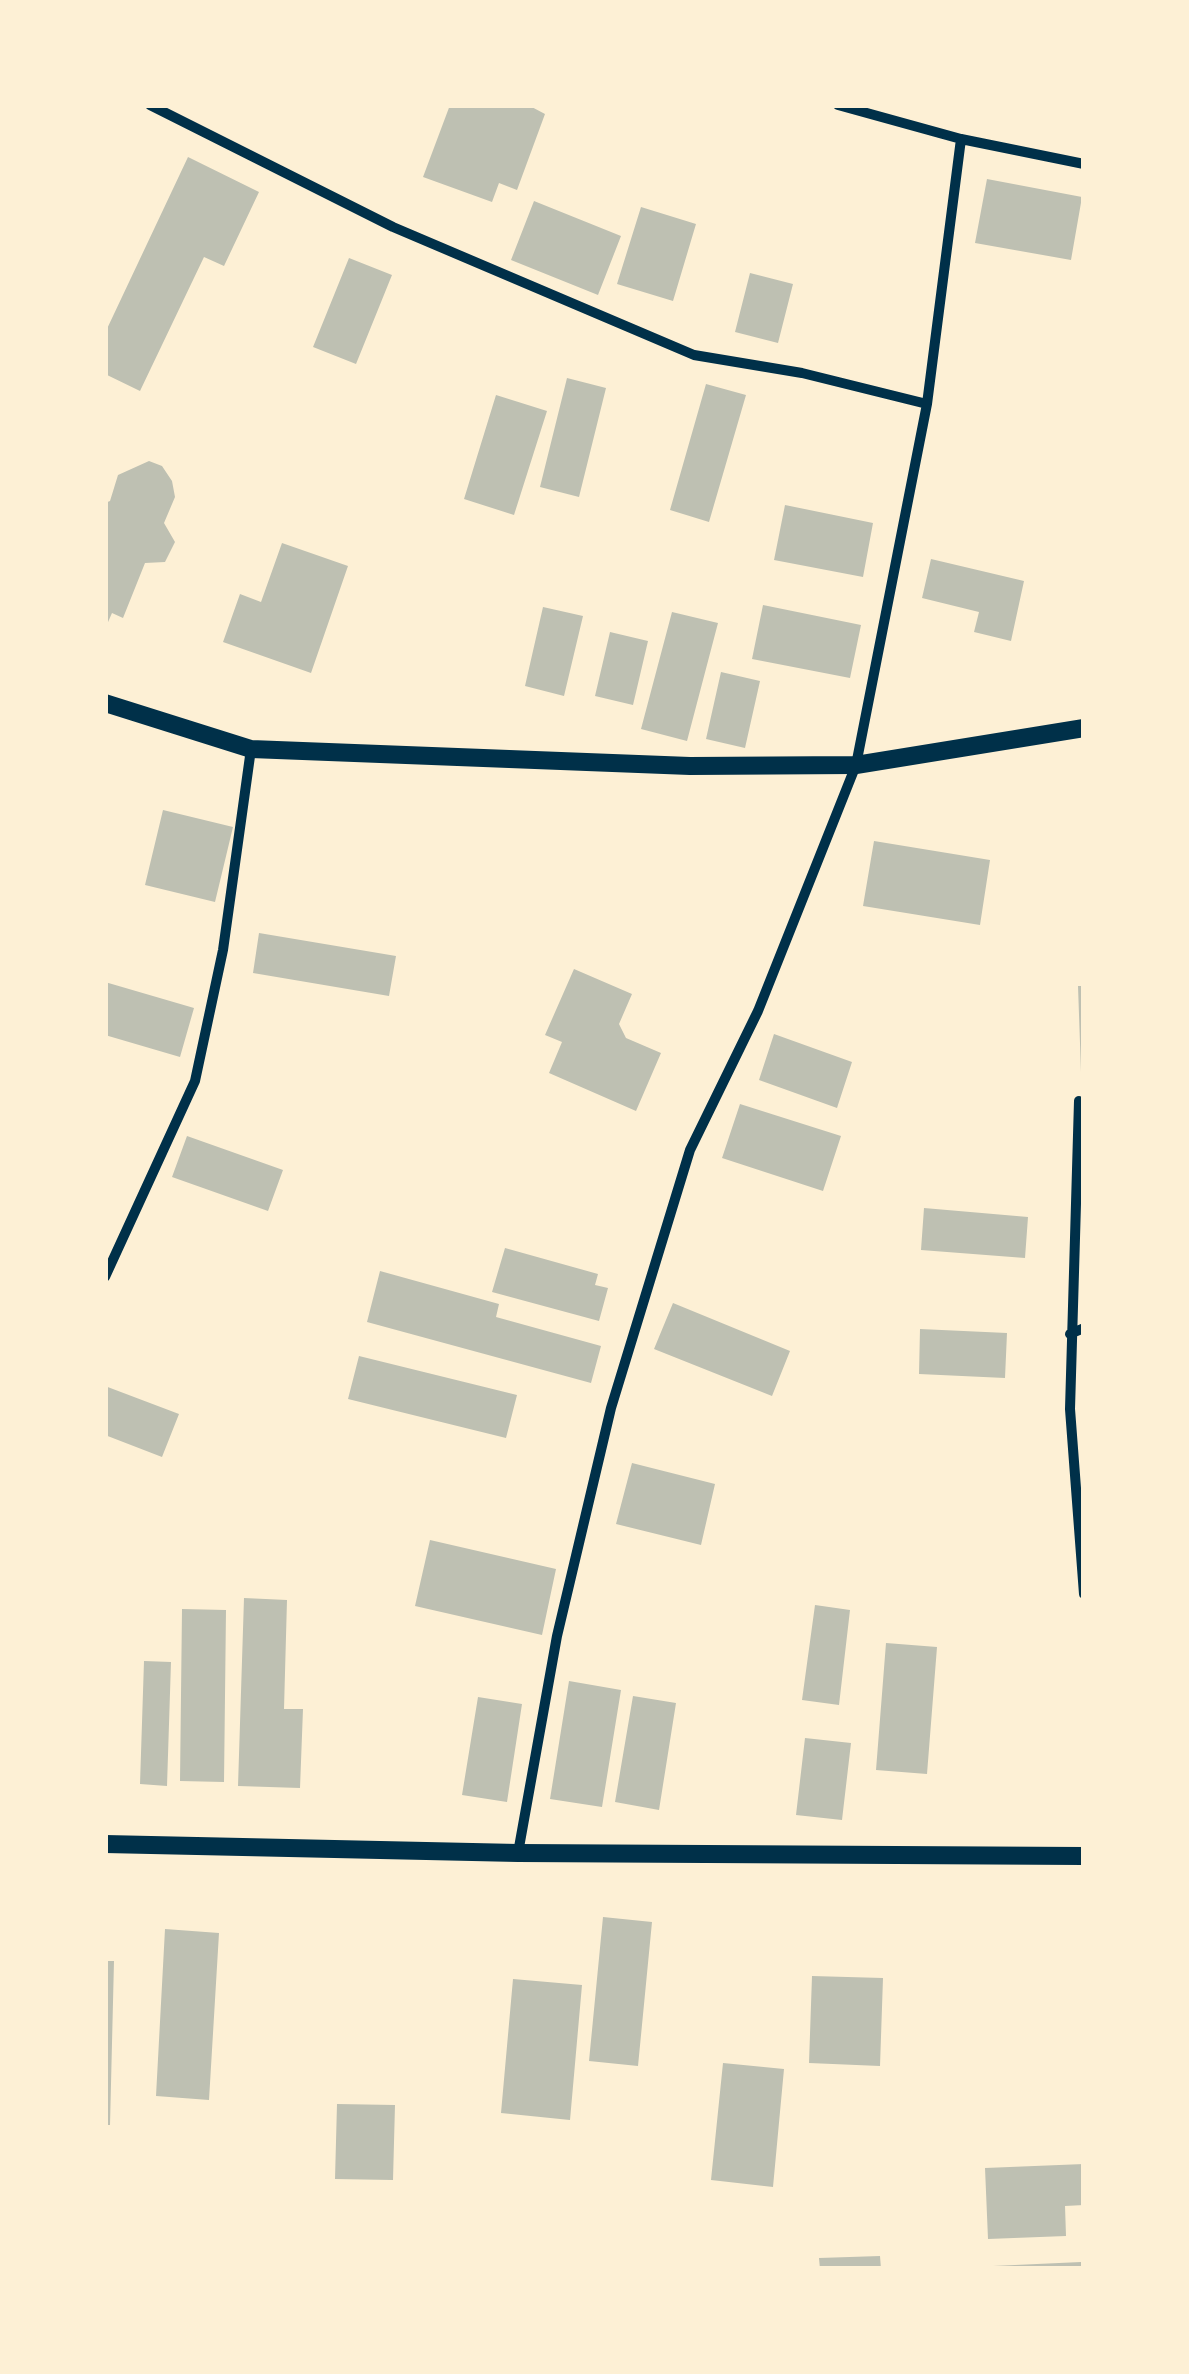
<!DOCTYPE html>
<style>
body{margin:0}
#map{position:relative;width:1189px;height:2374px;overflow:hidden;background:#fdf0d5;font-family:"Source Serif 4",serif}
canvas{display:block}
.frame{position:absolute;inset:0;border:108px solid #fdf0d5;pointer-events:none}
</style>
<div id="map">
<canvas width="1189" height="2374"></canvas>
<div class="frame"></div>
</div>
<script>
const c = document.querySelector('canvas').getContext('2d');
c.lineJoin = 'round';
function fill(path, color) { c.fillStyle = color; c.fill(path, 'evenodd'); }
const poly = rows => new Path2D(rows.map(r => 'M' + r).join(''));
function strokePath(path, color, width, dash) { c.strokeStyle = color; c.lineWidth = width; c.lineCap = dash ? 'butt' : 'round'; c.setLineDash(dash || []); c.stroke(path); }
fill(poly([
 [450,105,528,105,545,114,517,190,499,183,492,202,423,177],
 [188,157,259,192,224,266,204,257,140,391,105,374,105,333],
 [987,179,1082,197,1071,260,975,243],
 [534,201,621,236,598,295,511,260],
 [641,207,696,224,673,301,617,284],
 [349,258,392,275,356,364,313,347],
 [750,273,793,284,778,343,735,332],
 [567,378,606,388,579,497,540,487],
 [706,384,746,395,709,522,670,510],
 [496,395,547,411,514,515,464,499],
 [149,461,162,466,172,481,175,497,164,523,175,542,165,562,145,563,123,618,112,613,105,629,105,503,110,501,118,475],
 [785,505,873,523,863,577,774,560],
 [282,543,348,566,311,673,223,642,240,594,261,602],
 [931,559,1024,581,1011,641,974,632,979,612,922,598],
 [763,605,861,625,850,678,752,659],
 [543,607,583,616,564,696,525,686],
 [672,612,718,623,687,741,641,729],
 [610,632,648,641,633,705,595,696],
 [721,672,760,681,745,748,706,739],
 [163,810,233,827,215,902,145,885],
 [874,841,990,860,980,925,863,906],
 [259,933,396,956,389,996,253,973],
 [574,969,632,994,619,1024,626,1038,661,1053,636,1111,549,1073,562,1042,545,1035],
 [105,982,194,1008,180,1057,105,1035],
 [1078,986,1084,986,1084,1072,1081,1072],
 [774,1034,852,1062,837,1108,759,1080],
 [740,1104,841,1136,823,1191,722,1158],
 [187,1136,283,1170,268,1211,172,1177],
 [924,1208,1028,1217,1025,1258,921,1250],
 [505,1248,598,1274,595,1285,608,1288,599,1321,492,1292],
 [380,1271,499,1304,496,1317,601,1346,591,1383,367,1322],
 [673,1303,790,1351,772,1396,654,1349],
 [920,1329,1007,1333,1005,1378,919,1374],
 [359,1356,517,1395,506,1438,348,1399],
 [105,1386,179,1414,162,1457,105,1435],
 [632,1463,715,1484,701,1545,616,1524],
 [430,1540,556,1569,542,1635,415,1606],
 [244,1598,287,1600,284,1709,303,1709,300,1788,238,1786],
 [815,1605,850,1610,839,1705,802,1700],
 [182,1609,226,1610,224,1782,180,1781],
 [886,1643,937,1647,927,1774,876,1770],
 [144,1661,171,1662,167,1786,140,1784],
 [569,1681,621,1690,602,1807,550,1799],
 [633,1696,676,1703,659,1810,615,1802],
 [478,1697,522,1704,507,1802,462,1795],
 [805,1738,851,1743,842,1820,796,1815],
 [603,1917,652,1922,638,2066,589,2061],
 [165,1929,219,1933,209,2100,156,2096],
 [105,1961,114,1961,110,2125,105,2125],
 [812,1976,883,1978,880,2066,809,2063],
 [513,1979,582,1985,570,2120,501,2113],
 [723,2063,784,2069,773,2187,711,2180],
 [337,2104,395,2105,393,2180,335,2179],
 [1084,2164,1084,2205,1065,2206,1066,2236,988,2239,985,2168],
 [880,2256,881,2269,820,2269,819,2258],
 [1081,2262,1081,2269,993,2269,993,2266]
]), '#bec0b2');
strokePath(poly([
 [150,105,393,227,694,355,802,373,927,404],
 [838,105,961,139,1084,164],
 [1079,1101,1070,1409,1084,1594],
 [105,1277,195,1081,223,950,251,749],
 [1070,1334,1084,1328],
 [518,1853,557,1636,611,1408,690,1150,758,1011,856,765,927,404,961,139]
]), '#003049', 10);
strokePath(poly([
 [105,703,251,749,690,766,856,765,1084,728],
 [105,1844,518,1853,1084,1856]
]), '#003049', 18);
</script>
